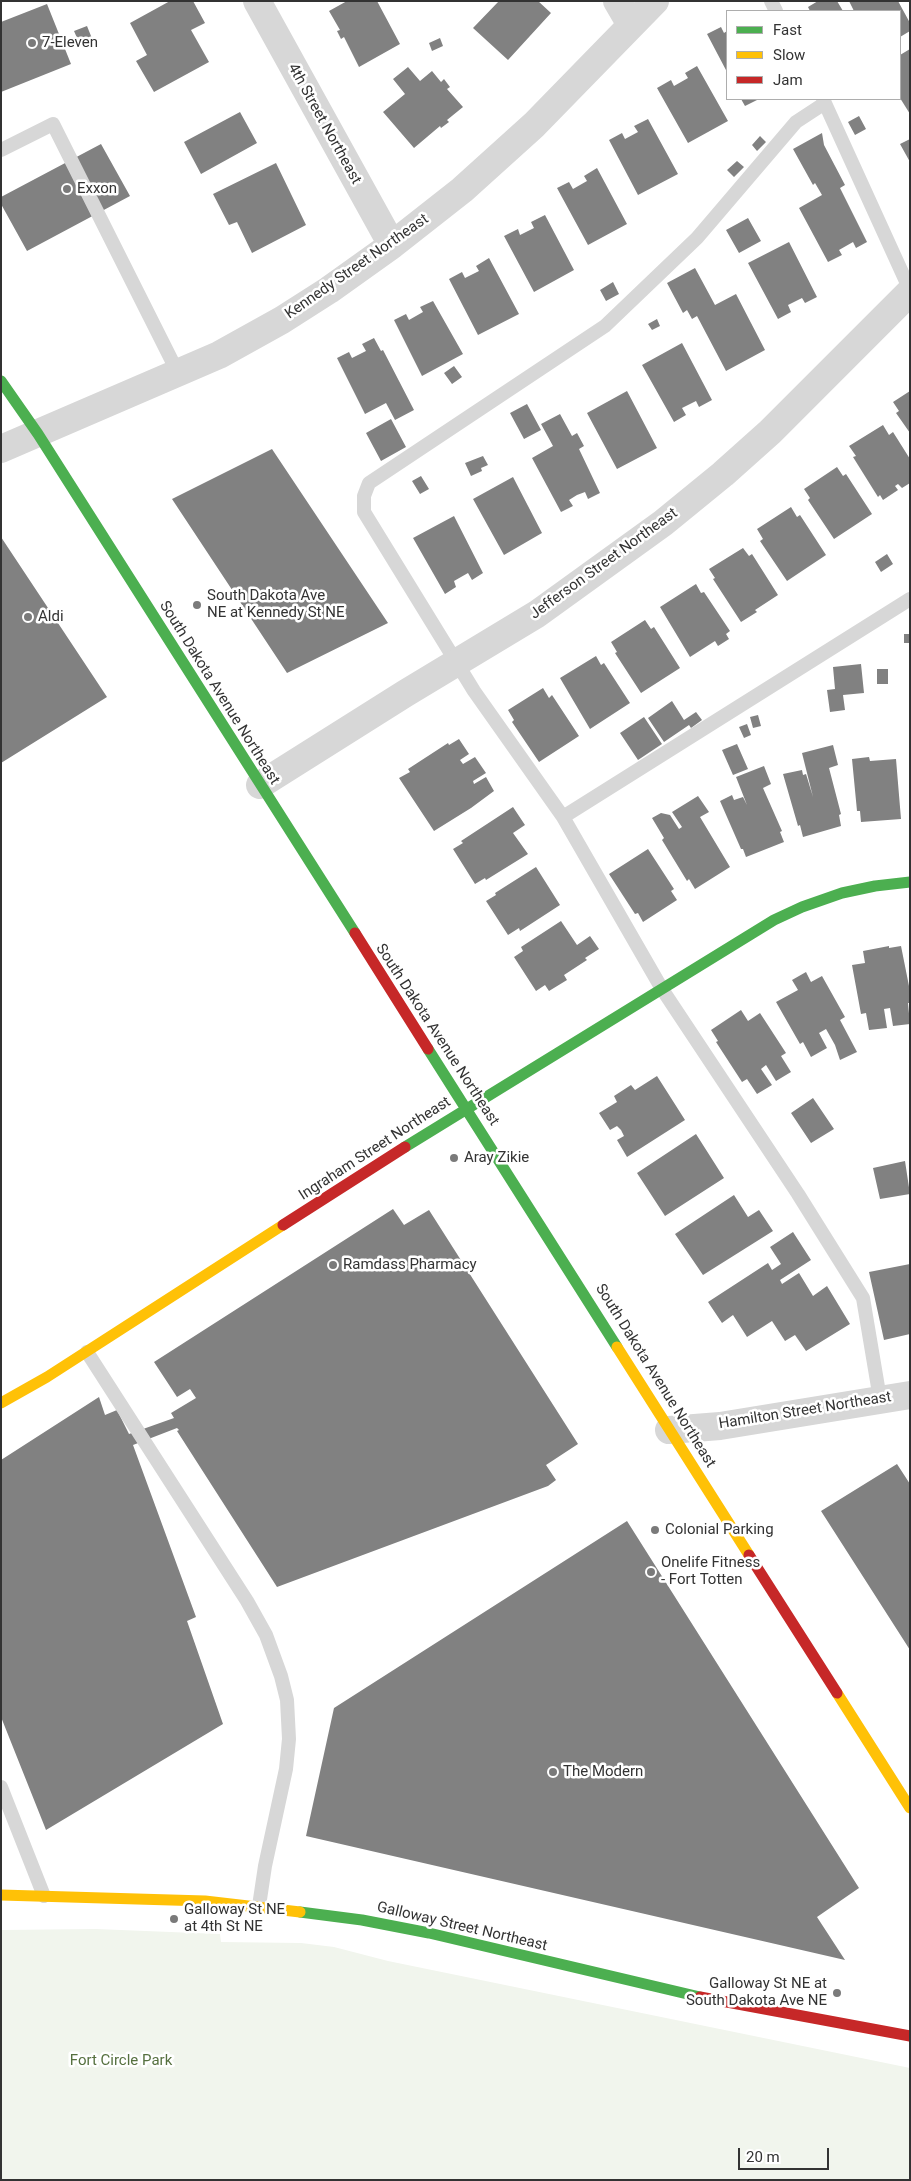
<!DOCTYPE html>
<style>
body{margin:0}
#map{position:relative;width:911px;height:2181px;overflow:hidden;background:#fff;font-family:Roboto,sans-serif}
canvas{display:block}
.frame{position:absolute;inset:0;border:2px solid #333;pointer-events:none}
.legend{position:absolute;left:726px;top:10px;width:175px;height:90px;box-sizing:border-box;background:#fff;border:1px solid #adadad;margin:0;padding:6px 9px;list-style:none;font-size:15px;color:#333}
.legend li{display:flex;align-items:center;gap:10px;height:25px}
.legend b{width:25px;border:1px solid #adadad}
.scale{position:absolute;left:738px;top:2148px;width:91px;height:22px;box-sizing:border-box;border:2px solid #333;border-top:0;padding-left:6px;font-size:15px;line-height:18px;white-space:nowrap;color:#333;-webkit-text-stroke:4px #fff;paint-order:stroke}
</style>
<div id="map">
<canvas width="911" height="2181"></canvas>
<div class="frame"></div>
<ul class="legend">
<li><b style="height:6px;background:#4caf50"></b>Fast</li>
<li><b style="height:6px;background:#ffc107"></b>Slow</li>
<li><b style="height:6px;background:#c62828"></b>Jam</li>
</ul>
<div class="scale">20 m</div>
</div>
<script>
const c = document.querySelector('canvas').getContext('2d');
c.lineJoin = 'round';
function fill(path, color) { c.fillStyle = color; c.fill(path, 'evenodd'); }
const poly = rows => new Path2D(rows.map(r => 'M' + r).join(''));
function strokePath(path, color, width, dash) { c.strokeStyle = color; c.lineWidth = width; c.lineCap = dash ? 'butt' : 'round'; c.setLineDash(dash || []); c.stroke(path); }
function drawText(font, color, halo, rows, align = 'center') {
  c.font = font + ' Roboto,sans-serif'; c.lineWidth = 5; c.setLineDash([]); c.textBaseline = 'middle'; c.strokeStyle = halo; c.fillStyle = color; for (const [text, x, y, turn = 0] of rows) {
    c.save(); c.translate(x, y); c.rotate((+turn || 0) * Math.PI / 180); c.textAlign = isNaN(turn) ? turn : align; if (halo) c.strokeText(text, 0, 0); c.fillText(text, 0, 0); c.restore();
  }
}
fill(poly([
 [96,1929,220,1934,221,1942,301,1943,334,1947,388,1961,910,2068,910,2180,1,2180,1,1930]
]), '#f1f5ed');
fill(poly([
 [170,1,193,1,205,23,191,30,209,62,154,92,136,61,147,55,130,23],
 [347,1,377,1,400,44,359,67,344,37,341,39,337,31,340,30,329,11],
 [499,1,538,1,551,13,508,60,473,28],
 [818,1,837,1,843,11,810,11,808,7],
 [849,1,898,1,910,23,910,31,900,37,900,11,854,11],
 [47,4,71,64,1,92,1,22],
 [87,26,93,41,81,47,74,31],
 [721,27,724,33,727,31,727,72,707,34],
 [440,38,443,46,432,51,429,43],
 [910,49,910,114,900,98,900,55],
 [697,66,728,121,688,143,657,88,671,80,674,86,688,78,685,73],
 [408,67,420,81,432,71,441,82,444,79,450,87,447,89,463,107,447,120,449,122,441,128,440,126,414,148,383,112,405,94,393,79],
 [741,99,759,99,745,106],
 [240,112,257,143,201,174,184,142],
 [859,116,866,129,855,135,848,122],
 [648,119,678,174,638,195,609,140,622,133,625,139,638,132,634,126],
 [822,133,824,145,845,185,840,188,867,242,856,248,853,242,839,250,842,255,828,262,799,208,822,195,815,183,813,185,793,149],
 [760,136,766,142,757,151,752,145],
 [910,139,910,162,900,144],
 [101,144,130,196,27,251,1,204,1,197],
 [737,161,744,167,734,177,727,170],
 [276,163,306,225,252,253,237,222,229,225,213,194],
 [597,168,627,224,588,245,557,188,569,182,573,189,587,181,584,176],
 [545,215,574,270,534,292,504,236,518,229,520,235,534,228,531,222],
 [748,218,761,241,739,253,726,230],
 [789,242,817,297,805,303,802,298,788,305,791,312,778,319,748,263],
 [489,258,519,314,478,335,449,279,462,272,465,278,479,271,476,266],
 [695,268,715,305,736,294,765,350,726,371,697,316,692,319,687,310,683,313,667,283],
 [613,282,619,294,606,301,600,290],
 [433,301,463,354,422,376,394,320,406,314,409,320,423,312,420,307],
 [657,319,660,326,652,330,648,324],
 [374,338,381,351,383,350,414,410,395,420,386,403,365,414,337,358,349,352,352,358,366,351,362,344],
 [682,343,712,400,699,407,696,401,682,408,686,415,674,422,642,365],
 [454,366,462,377,452,384,444,373],
 [627,391,657,448,617,469,587,413],
 [910,391,910,433,896,413,899,411,893,402],
 [527,404,541,430,524,439,510,413],
 [560,414,572,436,577,433,584,446,579,449,600,493,588,499,585,492,577,495,569,500,573,506,561,512,532,458,553,446,541,424],
 [391,419,406,447,381,461,366,433],
 [883,425,889,435,893,432,910,459,910,483,902,488,898,484,895,486,898,490,883,500,880,495,878,497,853,457,856,456,849,446],
 [272,449,388,623,287,673,172,499],
 [483,456,488,465,481,468,482,471,471,476,465,463],
 [837,467,843,476,846,474,872,514,834,539,808,500,810,498,804,489],
 [421,476,429,489,420,494,412,481],
 [513,477,542,533,504,555,473,499],
 [791,507,797,517,800,515,826,555,787,581,760,541,763,539,757,529],
 [454,516,483,573,472,580,468,573,454,581,456,587,445,594,413,538],
 [1,537,107,697,1,763],
 [743,548,749,556,752,554,778,595,755,610,757,612,741,622,713,579,715,578,709,569],
 [887,554,893,564,881,572,875,562],
 [696,584,701,593,704,592,730,631,726,634,729,639,718,646,715,641,690,657,660,607],
 [645,620,651,629,654,627,680,668,641,693,615,653,617,652,611,642],
 [904,634,910,634,910,643,904,643],
 [596,656,601,665,604,663,630,703,590,729,560,678],
 [861,664,864,693,843,695,845,710,830,712,827,690,835,689,833,667],
 [877,669,888,669,888,684,877,684],
 [543,688,549,698,552,695,579,736,539,762,512,722,514,720,508,710],
 [672,701,684,720,696,712,702,720,691,728,689,725,664,742,648,718],
 [758,715,761,726,753,728,750,717],
 [644,717,662,744,638,760,620,733],
 [747,724,751,735,744,738,739,727],
 [459,739,469,754,460,760,463,764,475,757,486,773,473,781,474,784,486,777,494,791,471,808,434,831,399,778,410,772,408,769,448,743,449,745],
 [737,744,748,769,733,775,722,750],
 [833,745,838,765,829,768,841,814,839,815,841,826,803,837,800,825,798,826,783,774,802,770,803,775,806,774,813,797,802,753],
 [869,757,870,761,896,759,901,819,861,822,860,811,857,811,852,759],
 [764,766,771,784,763,788,782,831,780,832,784,842,746,857,743,849,741,849,720,801,732,795,734,800,743,797,747,805,736,777],
 [698,796,709,812,700,817,730,867,695,889,689,879,687,881,662,840,664,838,652,818,661,813,670,815,679,829,682,827,672,812],
 [513,807,525,825,513,833,528,854,486,880,485,878,475,884,453,849,463,843,461,841],
 [648,849,674,889,671,891,677,900,643,922,638,913,635,914,609,874],
 [536,867,560,905,520,931,519,928,508,935,486,901,496,895,495,893],
 [561,921,577,945,590,936,599,949,585,958,587,960,564,975,567,980,549,991,545,985,536,991,514,957,523,951,521,947],
 [889,946,889,948,901,946,910,991,910,1003,908,1003,910,1024,893,1026,890,1008,884,1009,887,1028,869,1030,866,1013,861,1014,852,965,865,963,863,951],
 [806,972,811,982,822,976,845,1017,840,1020,857,1052,840,1060,835,1045,826,1029,819,1033,827,1048,811,1057,803,1042,800,1044,776,1002,798,990,792,980],
 [741,1010,748,1021,760,1013,786,1053,781,1056,791,1072,776,1081,766,1065,761,1069,772,1085,757,1094,747,1079,742,1082,716,1042,718,1041,711,1030],
 [657,1076,685,1120,627,1157,617,1140,624,1136,621,1130,617,1126,610,1130,599,1113,617,1102,614,1096,631,1085,635,1090],
 [813,1098,834,1129,811,1143,791,1113],
 [696,1134,724,1178,665,1216,637,1173],
 [905,1161,910,1194,880,1199,873,1168],
 [734,1195,748,1217,759,1210,773,1231,703,1275,675,1234],
 [393,1209,404,1225,429,1210,578,1444,546,1465,556,1480,548,1486,277,1587,177,1431,179,1430,177,1428,133,1445,196,1617,187,1621,223,1724,46,1830,1,1717,1,1460,99,1397,105,1415,117,1410,129,1434,174,1418,171,1413,196,1398,190,1389,177,1397,154,1362],
 [793,1232,811,1260,780,1280,782,1284,799,1273,813,1296,827,1286,850,1324,806,1351,795,1335,785,1341,772,1321,747,1337,733,1315,722,1323,708,1302,768,1263,772,1270,781,1264,770,1247],
 [910,1264,910,1334,884,1340,869,1272],
 [897,1464,910,1484,910,1650,821,1511],
 [627,1521,859,1888,817,1917,845,1960,306,1836,334,1708]
]), '#818181');
strokePath(poly([
 [771,1,776,11],
 [823,99,910,290],
 [825,103,796,122,697,238,605,326,369,483,364,496,364,512,474,691,563,817,662,989,798,1194,863,1298,880,1399],
 [1,150,53,124,178,373],
 [563,817,910,599],
 [87,1352,247,1601,266,1635,281,1676,287,1700,289,1739,286,1769,265,1866,259,1906],
 [1,1787,44,1896]
]), '#d7d7d7', 14);
strokePath(poly([
 [257,1,392,245],
 [617,1,631,25],
 [1,449,219,355,282,320,329,290,392,245,462,190,534,125,655,1],
 [260,785,406,693,537,614,663,523,723,474,770,432,910,292],
 [669,1430,720,1426,910,1395]
]), '#d7d7d7', 28);
strokePath(poly([
 [1,381,38,434,355,933],
 [428,1049,617,1347],
 [405,1147,774,920,802,907,842,893,875,886,910,882],
 [300,1912,362,1920,429,1933,700,1997]
]), '#4caf50', 11);
strokePath(poly([
 [617,1347,749,1555],
 [1,1403,47,1377,283,1225],
 [837,1693,910,1808],
 [1,1895,205,1901,300,1912]
]), '#ffc107', 11);
strokePath(poly([
 [355,933,428,1049],
 [283,1225,405,1147],
 [749,1555,837,1693],
 [700,1997,910,2036]
]), '#c62828', 11);
for (const [x, y, r, color] of [
 [32,43,5,"#7a7a7a"],
 [67,189,5,"#7a7a7a"],
 [197,605,5,"#7a7a7a"],
 [28,617,5,"#7a7a7a"],
 [454,1158,5,"#7a7a7a"],
 [333,1265,5,"#7a7a7a"],
 [655,1530,5,"#7a7a7a"],
 [651,1572,5,"#7a7a7a"],
 [553,1772,5,"#7a7a7a"],
 [174,1919,5,"#7a7a7a"],
 [837,1993,5,"#7a7a7a"]
]) { const dot = new Path2D(); dot.arc(x, y, r, 0, 2 * Math.PI); c.fillStyle = color; c.fill(dot); strokePath(dot, '#fff', 2); }
drawText('15px', '#333', '#fff', [
 ["7-Eleven",42,43],
 ["Exxon",77,189],
 ["South Dakota Ave",207,596],
 ["NE at Kennedy St NE",207,613],
 ["Aldi",38,617],
 ["Aray Zikie",464,1158],
 ["Ramdass Pharmacy",343,1265],
 ["Colonial Parking",665,1530],
 ["Onelife Fitness",661,1563],
 ["- Fort Totten",661,1580],
 ["The Modern",563,1772],
 ["Galloway St NE",184,1910],
 ["at 4th St NE",184,1927],
 ["Galloway St NE at",827,1984,"right"],
 ["South Dakota Ave NE",827,2001,"right"]
], 'left');
drawText('15px', '#333', '#fff', [
 ["4th Street Northeast",324,124,61],
 ["Kennedy Street Northeast",357,267,-35],
 ["Jefferson Street Northeast",604,564,-36],
 ["South Dakota Avenue Northeast",219,693,58],
 ["South Dakota Avenue Northeast",437,1035,57],
 ["Ingraham Street Northeast",375,1149,-33],
 ["South Dakota Avenue Northeast",655,1376,58],
 ["Hamilton Street Northeast",805,1411,-9],
 ["Galloway Street Northeast",462,1927,13]
]);
drawText('15px', '#56703f', '#fff', [
 ["Fort Circle Park",121,2061]
]);
</script>
